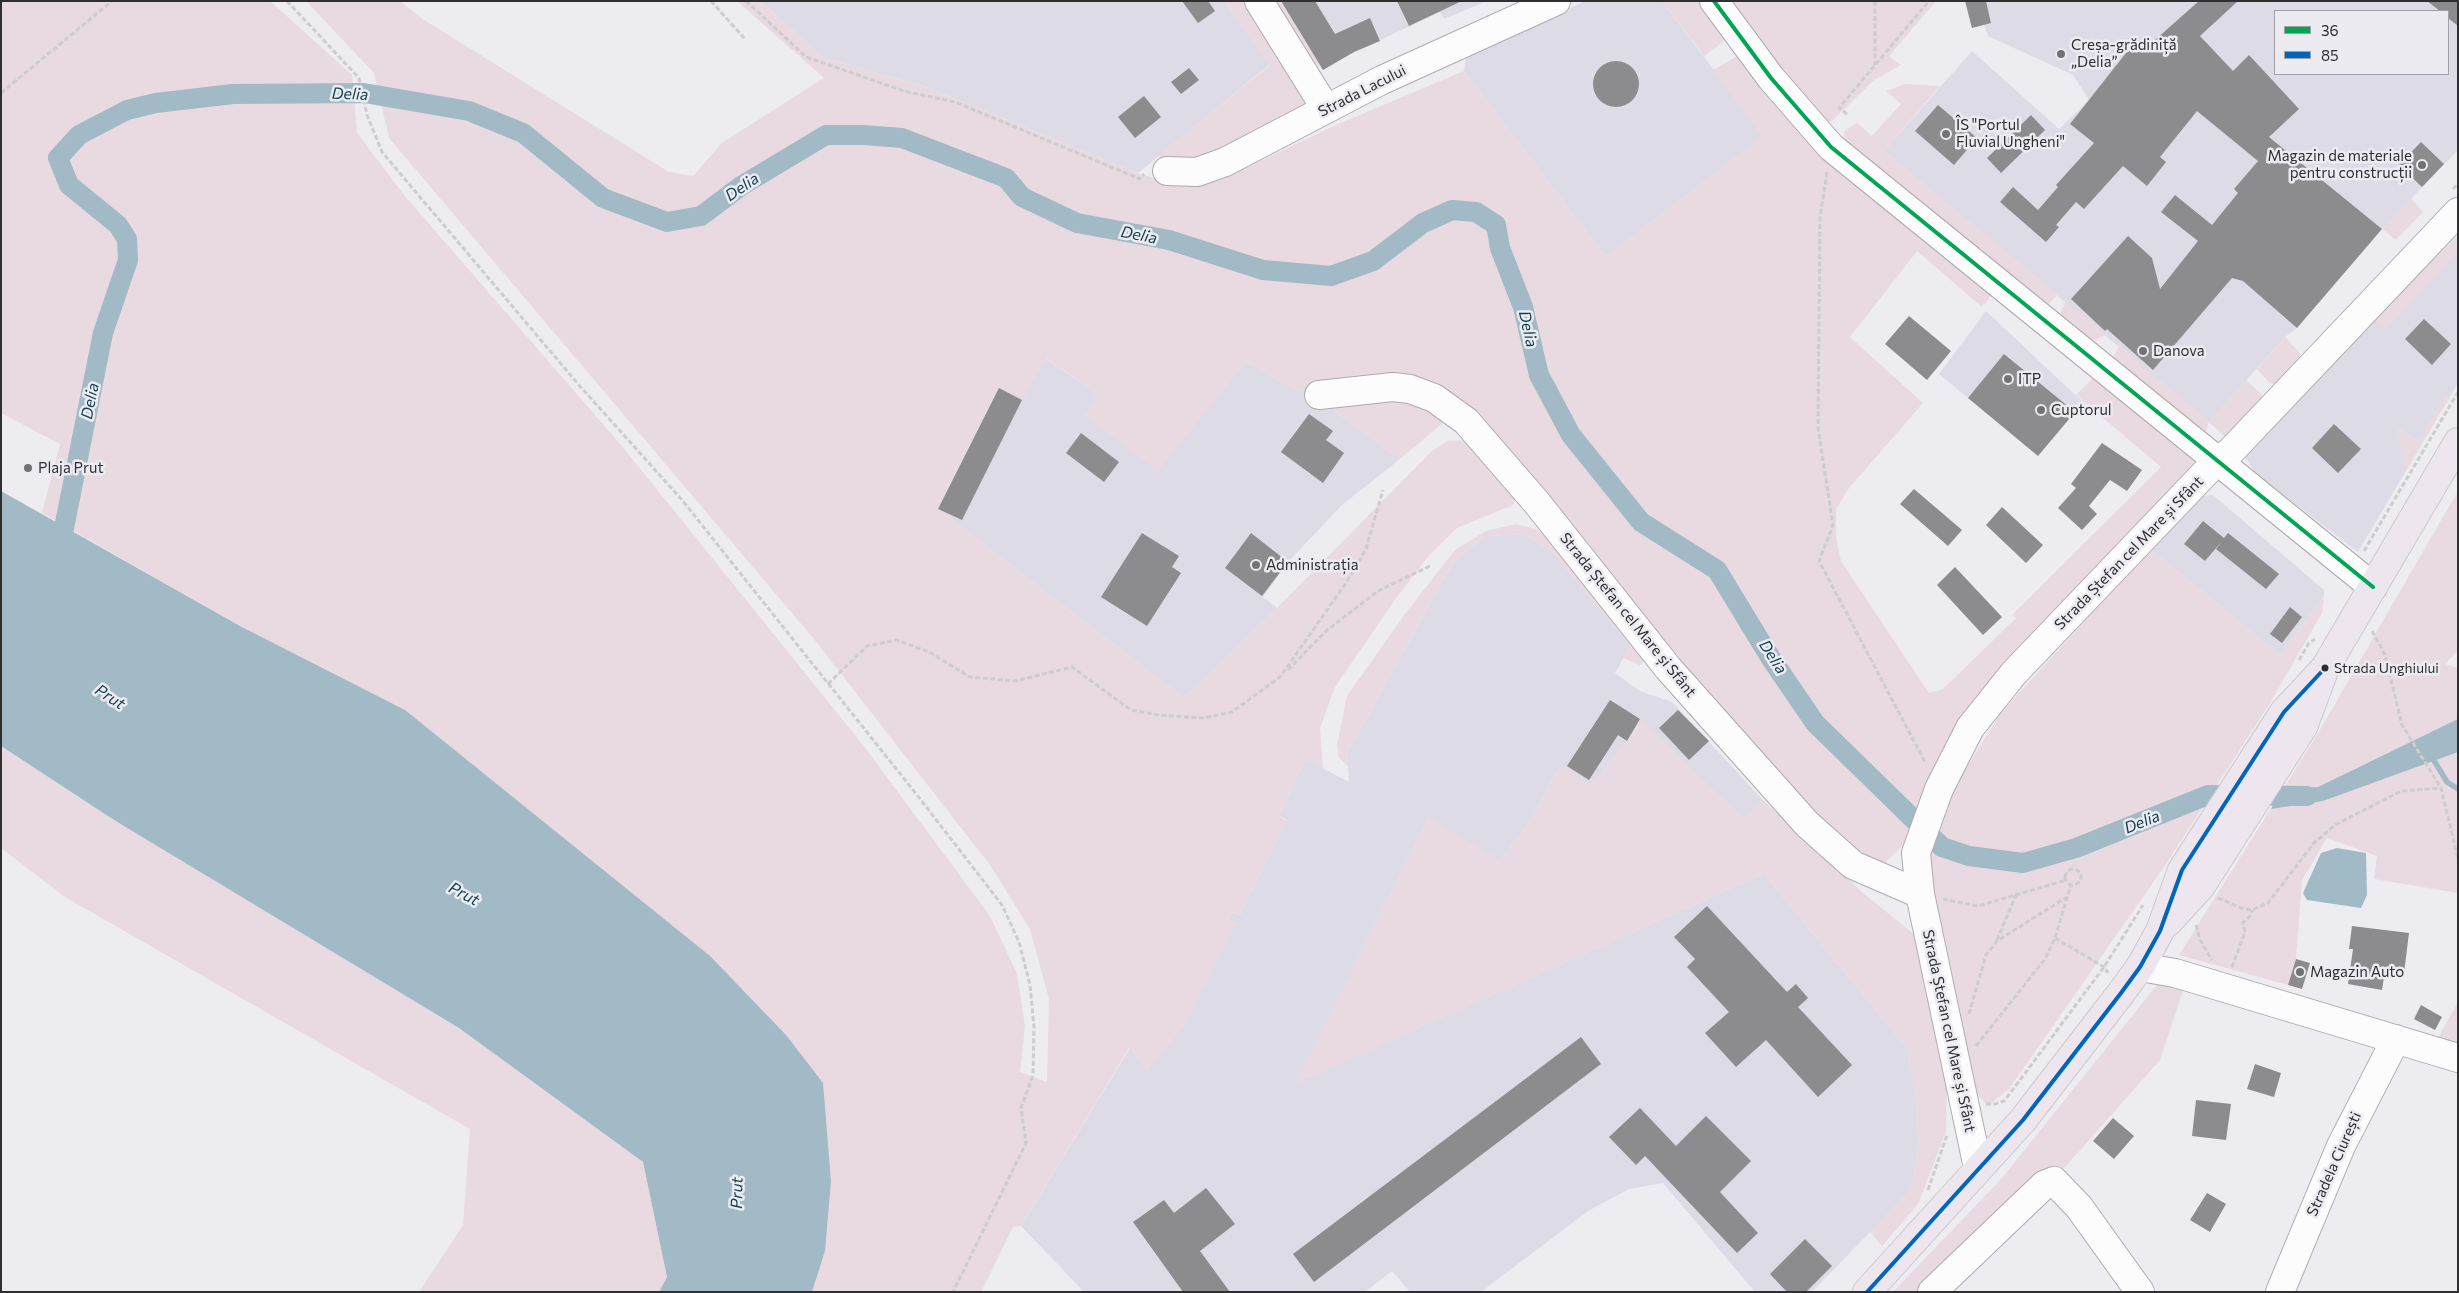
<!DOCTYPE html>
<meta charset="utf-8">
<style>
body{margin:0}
#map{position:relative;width:2459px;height:1293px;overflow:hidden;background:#edecf1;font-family:Commissioner,sans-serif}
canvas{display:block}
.frame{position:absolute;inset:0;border:2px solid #2f2f32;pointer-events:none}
.legend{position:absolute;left:2274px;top:10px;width:175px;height:65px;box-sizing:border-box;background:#ecebf2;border:1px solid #a0a0a5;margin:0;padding:6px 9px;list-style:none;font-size:15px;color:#2f2f32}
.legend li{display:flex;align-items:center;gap:10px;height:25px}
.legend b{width:25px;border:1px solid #a0a0a5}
</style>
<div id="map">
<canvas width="2459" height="1293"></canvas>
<div class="frame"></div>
<ul class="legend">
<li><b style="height:6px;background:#00a651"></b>36</li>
<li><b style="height:6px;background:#0065bd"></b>85</li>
</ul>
</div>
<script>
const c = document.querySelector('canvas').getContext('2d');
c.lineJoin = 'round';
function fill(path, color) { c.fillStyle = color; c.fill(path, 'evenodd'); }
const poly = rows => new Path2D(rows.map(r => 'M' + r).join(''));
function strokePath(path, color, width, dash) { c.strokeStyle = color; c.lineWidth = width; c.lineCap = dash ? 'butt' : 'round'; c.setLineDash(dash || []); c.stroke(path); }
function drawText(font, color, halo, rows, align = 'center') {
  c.font = font + ' Commissioner,sans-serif'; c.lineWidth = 5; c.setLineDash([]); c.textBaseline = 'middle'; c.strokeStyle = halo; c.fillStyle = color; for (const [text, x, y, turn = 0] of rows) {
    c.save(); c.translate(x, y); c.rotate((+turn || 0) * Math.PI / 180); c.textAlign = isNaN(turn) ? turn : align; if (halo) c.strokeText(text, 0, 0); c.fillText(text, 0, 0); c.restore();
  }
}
fill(poly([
 [760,1,1224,1,1270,64,1138,173,929,88,824,58],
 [1281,1,1487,1,1444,19,1440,12,1348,55,1323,70],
 [1585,1,1662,1,1763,136,1606,257,1464,71,1466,58],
 [1986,1,2458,1,2458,150,2382,229,2297,328,2285,337,2209,422,1884,151,1972,51,2059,129,2089,100,2073,75,1988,36,1984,24,1991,22],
 [2275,11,2448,11,2448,74,2275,74],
 [2458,236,2458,383,2358,552,2255,473,2245,457,2374,317],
 [1986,311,2085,404,2075,412,2038,456,1939,374],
 [1045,358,1098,394,1084,416,1246,362,1297,390,1316,391,1325,404,1400,459,1342,505,1288,562,1263,597,1277,608,1184,698,938,509,998,386],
 [2213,495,2324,590,2324,596,2280,655,2150,549,2201,496],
 [1522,534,1551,550,1630,646,1615,673,1640,691,1672,702,1762,799,1744,820,1640,720,1627,741,1590,787,1561,765,1525,828,1500,860,1297,1082,1764,874,1906,1047,1915,1085,1919,1147,1910,1191,1812,1292,1755,1292,1663,1183,1629,1189,1588,1211,1481,1292,1410,1292,1392,1271,1365,1292,1084,1292,1021,1226,1130,1048,1147,1071,1236,924,1228,920,1233,912,1240,915,1287,820,1279,816,1305,759,1349,782,1347,753,1454,561,1486,536]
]), '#dddce6');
fill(poly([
 [1,1,270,1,352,75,357,133,404,195,621,445,863,745,990,916,1017,974,1025,1026,1020,1072,1047,1082,1049,999,1030,929,990,865,814,639,389,138,374,73,306,1,400,1,424,20,669,172,693,176,722,143,824,78,737,1,760,1,824,58,929,88,1138,173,1175,185,1216,182,1336,125,1464,71,1606,257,1762,136,1713,70,1741,54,1806,141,1995,291,1982,307,1917,251,1850,337,1923,403,1849,488,1836,509,1836,537,1841,561,1929,693,1943,689,2016,618,2012,615,2161,467,2076,395,2098,373,2191,452,2195,463,2184,483,1978,701,1938,760,1921,797,1905,843,1884,864,1865,863,1814,823,1474,415,1437,383,1399,374,1316,391,1297,390,1246,362,1158,471,1084,415,1098,394,1046,358,1023,399,998,387,938,509,1184,698,1277,608,1432,451,1448,441,1470,440,1517,494,1513,505,1457,528,1430,554,1394,601,1335,687,1320,728,1323,769,1305,759,1279,816,1287,821,1240,915,1233,912,1228,919,1236,924,1185,1025,1147,1071,1129,1048,1021,1226,1013,1227,981,1292,812,1292,825,1251,405,710,240,626,42,513,60,444,1,413],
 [1224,1,1247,1,1310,103,1195,162,1156,157,1270,65],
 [1271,1,1281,1,1323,70,1303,53],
 [1662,1,1702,1,1726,35,1722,43,1704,56],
 [1727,1,1936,1,1889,56,1901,65,1874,80,1833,120,1824,125],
 [1905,84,1940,86,1884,151,2058,294,2045,308,1845,142,1844,131,1857,123,1872,136,1901,104,1886,91],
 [2411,198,2423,212,2396,240,2382,229],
 [2458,236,2458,252,2386,329,2374,317],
 [2066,301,2105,335,2095,340,2081,338,2058,318],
 [2285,337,2300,353,2300,362,2276,385,2270,383,2257,369],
 [2120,346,2209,422,2246,380,2262,395,2263,399,2226,438,2209,422,2204,438,2110,361],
 [2446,394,2450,397,2405,471,2396,425,2419,441],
 [1408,395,1444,422,1400,459,1325,404],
 [2458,491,2458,650,2445,664,2458,668,2458,893,2374,879,2377,856,2327,838,2302,880,2296,959,2288,985,2179,955,2317,735],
 [1516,524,1536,529,1564,550,1648,657,1640,665,1623,658,1630,646,1551,550,1522,534,1486,536,1454,561,1347,753,1348,767,1339,757,1337,745,1347,696,1405,614,1455,550,1486,531],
 [2150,549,2280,655,2324,596,2322,613,2270,703,2164,867,2009,1089,1988,1106,1970,1086,1926,866,1950,795,2000,714],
 [1640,719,1743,819,1762,799,1863,893,1920,939,1947,1067,1946,1132,1918,1204,1882,1246,1870,1232,1910,1191,1919,1147,1915,1085,1906,1047,1764,874,1296,1083,1428,817,1500,860,1525,828,1561,765,1590,787,1627,741],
 [1,746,114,820,459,1028,643,1162,667,1277,659,1292,419,1292,463,1225,470,1129,65,897,1,848],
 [2168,984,2184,988,2160,1060,2050,1184,1947,1292,1893,1292,2002,1178,2157,985],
 [2458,1002,2458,1047,2438,1038]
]), '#e8dae0');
fill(poly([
 [1,491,240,626,405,710,710,956,786,1035,823,1083,831,1181,825,1251,812,1292,659,1292,667,1277,643,1162,459,1028,114,820,1,746],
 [2458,719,2458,752,2323,801,2271,809,2283,789,2318,787],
 [2337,848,2366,853,2367,895,2361,908,2307,900,2303,893,2321,853]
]), '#a2bac5');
strokePath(poly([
 [2430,754,2447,782,2458,789]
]), '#a2bac5', 5.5);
strokePath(poly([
 [59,553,103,333,128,260,127,239,118,225,69,185,58,158,79,135,127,110,156,103,233,94,364,93,469,111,523,133,603,198,667,222,701,216,741,186,826,135,863,135,902,138,1006,178,1022,197,1077,223,1169,240,1263,270,1331,276,1373,261,1423,223,1452,210,1476,212,1496,225,1500,248,1523,307,1539,375,1571,435,1641,522,1717,570,1770,657,1815,723,1942,847,1969,856,2023,863,2076,848,2208,795,2307,796]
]), '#a2bac5', 20);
fill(poly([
 [1182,1,1208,1,1215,11,1198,23],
 [1281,1,1315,1,1335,34,1370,18,1380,41,1354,52,1323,70],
 [1397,1,1462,1,1409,26],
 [1965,1,1986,1,1991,23,1972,28],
 [2199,1,2238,1,2200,36,2233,71,2249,55,2299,109,2269,137,2382,229,2297,328,2243,281,2232,278,2153,370,2107,329,2105,331,2071,299,2128,236,2152,258,2160,289,2198,241,2161,212,2175,195,2212,225,2238,193,2234,189,2258,161,2197,111,2160,157,2166,162,2147,186,2123,166,2084,209,2076,202,2056,225,2059,227,2046,242,2000,202,2013,187,2038,210,2058,187,2056,185,2094,143,2070,124,2137,39,2147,47],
 [2427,1,2458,1,2458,26,2448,18,2448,11,2440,11],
 '1593 84a23 23 0 1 1 46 0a23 23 0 1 1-46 0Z',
 [1189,68,1199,80,1181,94,1171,82],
 [1144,96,1161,117,1135,138,1118,117],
 [1938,105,1977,138,1954,165,1915,131],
 [2031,115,2045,130,2001,173,1987,158],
 [2421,142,2444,164,2422,187,2399,165],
 [1909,316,1951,351,1927,380,1885,344],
 [2424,319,2451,344,2432,365,2405,339],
 [2004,354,2075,412,2038,456,1968,398],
 [999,388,1022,400,962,520,938,509],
 [1309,414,1333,431,1326,440,1344,453,1323,483,1281,452],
 [2334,424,2361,449,2338,473,2312,448],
 [1081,433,1119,462,1104,482,1066,453],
 [2102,443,2142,470,2127,491,2110,480,2089,506,2097,514,2082,530,2058,508,2076,488,2071,484],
 [1914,489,1962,530,1948,546,1900,504],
 [2002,507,2043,545,2026,563,1986,525],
 [2203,521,2224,538,2228,533,2279,574,2266,589,2216,549,2222,541,2205,561,2184,544],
 [1142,533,1179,556,1172,567,1181,573,1147,626,1101,597],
 [1251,533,1288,562,1262,596,1225,568],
 [1955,567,2002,617,1983,635,1937,585],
 [2290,607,2302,617,2282,643,2270,634],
 [1610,700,1640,719,1627,741,1618,735,1589,780,1567,766],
 [1678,710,1709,741,1689,760,1659,728],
 [1707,906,1787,992,1796,984,1808,998,1798,1007,1852,1065,1818,1097,1766,1040,1736,1067,1705,1033,1729,1012,1687,967,1695,959,1674,937],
 [2352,926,2409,933,2404,973,2385,971,2382,990,2348,984,2353,949,2349,949],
 [2296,959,2310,963,2302,989,2288,985],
 [2421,1005,2442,1017,2435,1030,2414,1019],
 [1581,1037,1601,1064,1314,1282,1293,1254],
 [2255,1064,2281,1073,2274,1097,2247,1089],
 [2196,1100,2231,1104,2226,1140,2192,1136],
 [1640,1108,1676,1146,1706,1116,1751,1161,1720,1192,1758,1233,1737,1253,1645,1156,1636,1165,1609,1137],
 [2113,1118,2134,1136,2114,1159,2093,1141],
 [1206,1188,1235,1224,1200,1251,1230,1292,1183,1292,1133,1222,1164,1200,1174,1213],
 [2207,1193,2226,1204,2210,1232,2190,1220],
 [1805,1239,1832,1266,1806,1292,1787,1292,1770,1274]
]), '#8c8c8f');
const minor = poly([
 [1259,1,1326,109],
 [1714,1,1771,78,1831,147,2373,587],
 [1167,171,1197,172,1225,162,1382,80,1556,1],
 [1319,395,1393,387,1410,389,1434,398,1466,421,1537,503,1668,668,1807,824,1853,865,1920,894],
 [2140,967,2175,973,2458,1058],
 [1978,1168,1920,894,1916,853,1939,789,1970,728,2014,673,2210,468,2231,451,2458,212],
 [1932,1292,2044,1185,2054,1181,2079,1207,2140,1292],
 [2280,1292,2341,1146,2396,1039]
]);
const major = poly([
 [2168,922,2201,886,2303,727,2325,668,2458,442],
 [1867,1292,2023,1120,2121,993,2140,967,2160,931,2182,870,2284,712,2325,668]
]);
strokePath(minor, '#acabae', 30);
strokePath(major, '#cbcacd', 30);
strokePath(poly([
 [287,1,359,78,367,115,382,152,578,384,682,500,917,795,1002,905,1019,942,1030,985,1034,1027,1033,1075,1021,1108,1026,1143,953,1292],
 [711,1,744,38],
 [746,1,806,57,904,91,955,102,1140,179,1144,174],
 [1875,1,1875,65],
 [1,93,112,1],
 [1847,114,1839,108,1929,1],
 [1827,172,1820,217,1818,428,1833,525,1819,561,1926,764],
 [2453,189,2458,184],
 [2364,551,2458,392],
 [2372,631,2385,655,2402,725,2441,788,2458,859],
 [2299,660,2309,643,2315,639],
 [1288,670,1326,631,1378,591,1432,565],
 [828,684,867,646,897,640,929,652,970,677,1015,681,1072,667,1131,710,1158,715,1204,718,1232,712,1280,677,1346,583,1366,549,1383,490],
 '2065 877a8 8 0 1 1 16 0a8 8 0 1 1-16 0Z',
 [2218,898,2241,908,2252,910,2268,903,2314,843,2335,825,2401,791,2441,788],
 [1943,899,1978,906,2066,880],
 [2196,925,2200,940,2212,960],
 [2055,938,2104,967,2108,973],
 [1997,940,2016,895],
 [2232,967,2245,932,2243,923,2250,916,2252,910],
 [1969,1014,1986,955,1997,941,2067,897],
 [1976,1046,2045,959,2055,938,2071,885],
 [1986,1104,1995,1104,2004,1101,2023,1076,2104,967,2143,905],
 [1928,1190,1947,1135]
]), '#cdcdce', 3, [5, 2.5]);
strokePath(minor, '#fcfcfd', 28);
strokePath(major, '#ede6ee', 28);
strokePath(poly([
 [1714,1,1771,78,1831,147,2373,587]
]), '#00a651', 4);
strokePath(poly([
 [1867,1292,2023,1120,2121,993,2140,967,2160,931,2182,870,2284,712,2325,668]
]), '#0065bd', 4);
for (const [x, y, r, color] of [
 [2061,54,5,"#727175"],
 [1946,134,5,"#727175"],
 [2422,165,5,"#727175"],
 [2143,351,5,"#727175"],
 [2008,379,5,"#727175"],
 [2041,410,5,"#727175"],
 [28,468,5,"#727175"],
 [1256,565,5,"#727175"],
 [2325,668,4.5,"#2f2f32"],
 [2300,972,5,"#727175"]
]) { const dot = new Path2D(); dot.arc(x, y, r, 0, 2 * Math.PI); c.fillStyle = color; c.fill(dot); strokePath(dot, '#ecebf2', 2); }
drawText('14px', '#2f2f32', '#ecebf2', [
 ["Strada Unghiului",2334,668]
], 'left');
drawText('15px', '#2f2f32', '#ecebf2', [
 ["Creșa-grădiniță",2071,45],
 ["„Delia”",2071,62],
 ["ÎS \"Portul",1956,125],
 ["Fluvial Ungheni\"",1956,142],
 ["Magazin de materiale",2412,156,"right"],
 ["pentru construcții",2412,173,"right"],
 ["Danova",2153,351],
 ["ITP",2018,379],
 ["Cuptorul",2051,410],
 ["Plaja Prut",38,468],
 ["Administrația",1266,565],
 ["Magazin Auto",2310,972]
], 'left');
drawText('15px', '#2f2f32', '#ecebf2', [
 ["Strada Lacului",1362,91,-27],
 ["Strada Ștefan cel Mare și Sfânt",2129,553,-46],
 ["Strada Ștefan cel Mare și Sfânt",1628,615,51],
 ["Strada Ștefan cel Mare și Sfânt",1949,1031,78],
 ["Stradela Ciurești",2334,1164,-66]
]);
drawText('italic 16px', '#124353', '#ecebf2', [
 ["Delia",350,94,2],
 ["Delia",742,187,-34],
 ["Delia",1139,235,11],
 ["Delia",1528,329,77],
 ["Delia",90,401,-79],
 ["Delia",1773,657,57],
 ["Prut",110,697,33],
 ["Delia",2142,822,-22],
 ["Prut",464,894,28],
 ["Prut",737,1193,-89]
]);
</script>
